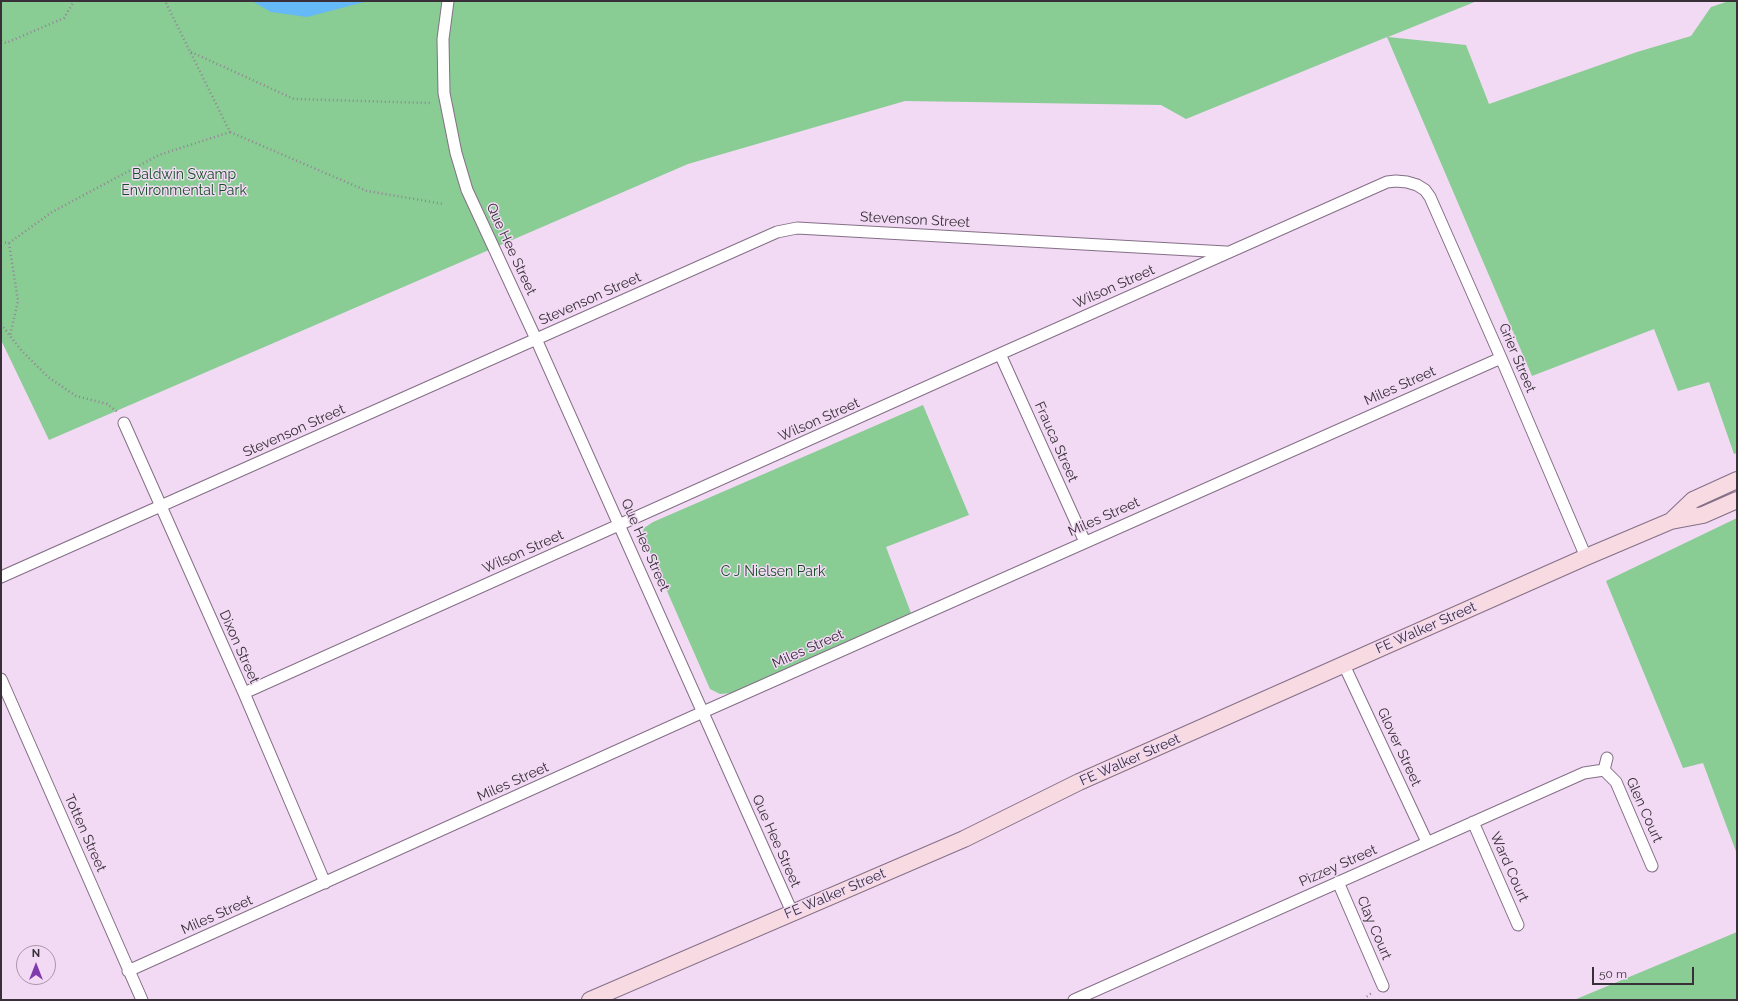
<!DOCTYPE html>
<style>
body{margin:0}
#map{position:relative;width:1738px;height:1001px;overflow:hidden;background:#f2daf4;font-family:Raleway,sans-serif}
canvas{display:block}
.frame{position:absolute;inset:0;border:2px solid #382f39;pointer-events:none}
.north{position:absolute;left:16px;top:945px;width:40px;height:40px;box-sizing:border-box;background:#f2daf4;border:1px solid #a896a9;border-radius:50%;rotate:0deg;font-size:11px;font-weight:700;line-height:16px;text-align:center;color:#382f39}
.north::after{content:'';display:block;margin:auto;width:14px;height:18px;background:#813aad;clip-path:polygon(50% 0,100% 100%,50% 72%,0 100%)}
.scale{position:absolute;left:1592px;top:967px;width:102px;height:18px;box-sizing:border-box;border:2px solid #382f39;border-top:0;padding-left:5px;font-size:12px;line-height:14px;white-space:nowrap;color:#382f39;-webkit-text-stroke:3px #f2daf4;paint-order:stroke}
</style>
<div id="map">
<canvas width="1738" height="1001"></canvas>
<div class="frame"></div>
<div class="north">N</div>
<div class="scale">50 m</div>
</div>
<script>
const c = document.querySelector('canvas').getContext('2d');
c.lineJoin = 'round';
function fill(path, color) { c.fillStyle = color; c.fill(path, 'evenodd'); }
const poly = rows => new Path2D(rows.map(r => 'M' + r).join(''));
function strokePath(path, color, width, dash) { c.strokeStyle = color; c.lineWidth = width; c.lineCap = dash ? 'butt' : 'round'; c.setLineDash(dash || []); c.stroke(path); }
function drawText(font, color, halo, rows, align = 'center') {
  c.font = font + ' Raleway,sans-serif'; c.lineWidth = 3; c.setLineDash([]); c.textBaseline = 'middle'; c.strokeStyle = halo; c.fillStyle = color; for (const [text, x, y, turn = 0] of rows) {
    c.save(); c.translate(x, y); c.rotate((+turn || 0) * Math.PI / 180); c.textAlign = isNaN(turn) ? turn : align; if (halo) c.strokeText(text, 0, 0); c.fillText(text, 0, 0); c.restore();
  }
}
fill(poly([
 [1,1,1477,1,1388,37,1466,45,1489,104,1637,52,1691,36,1711,7,1729,1,1737,1,1737,453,1734,454,1709,382,1678,391,1654,329,1532,376,1387,37,1186,119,1161,105,905,101,688,164,49,440,1,340],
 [923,405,969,515,886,547,911,613,732,693,720,694,710,689,642,534,644,528,653,522],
 [1737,518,1737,854,1703,763,1683,768,1606,581],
 [1737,932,1737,1000,1574,1000]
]), '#89cc94');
fill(poly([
 [252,1,368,1,307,17,271,12]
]), '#66b9f7');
const minor = poly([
 [448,1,443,39,444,93,456,153,467,190,536,339,792,912],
 [1000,354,1085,542],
 [124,423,244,693,325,883],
 [1,577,777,232,797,228,1226,252],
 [1344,665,1427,842],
 [1,679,142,1000],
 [244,693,1000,354,1387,182,1396,181,1407,182,1417,185,1425,190,1430,197,1501,358,1586,557],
 [1604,770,1616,782,1652,866],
 [1473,822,1518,925],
 [1338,882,1383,986],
 [128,971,703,712,1501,358],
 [1074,1000,1584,773,1604,770,1607,758]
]);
const secondary = poly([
 [1671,521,1693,500,1737,480],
 [590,1000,964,839,1079,782,1586,557,1671,521,1703,515,1737,500]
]);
strokePath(minor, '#846f86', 13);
strokePath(secondary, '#846f86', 18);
strokePath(poly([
 [1,41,6,43,64,18,74,1],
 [191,52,294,99,430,103],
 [230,132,367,191,444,204],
 [1,242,9,243,52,212,159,155,230,132,165,1],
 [9,243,18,301,10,336],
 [1,324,21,350,48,377,76,396,107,404,119,413],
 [1365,1000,1366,997,1373,992]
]), '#948395', 2.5, [1, 3]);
strokePath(minor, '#fff', 11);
strokePath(secondary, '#f8dae3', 16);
drawText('14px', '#144d24', '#f2daf4', [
 ["Baldwin Swamp",184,175],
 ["Environmental Park",184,191],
 ["C J Nielsen Park",773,572]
]);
drawText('14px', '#382f39', '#f2daf4', [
 ["Stevenson Street",915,220,3],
 ["Que Hee Street",511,249,65],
 ["Wilson Street",1114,287,-24],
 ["Stevenson Street",590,299,-24],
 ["Grier Street",1517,358,67],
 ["Miles Street",1400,386,-24],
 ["Wilson Street",819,420,-24],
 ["Stevenson Street",294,431,-24],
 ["Frauca Street",1056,442,66],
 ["Miles Street",1104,517,-24],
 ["Que Hee Street",645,545,66],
 ["Wilson Street",523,552,-24],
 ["FE Walker Street",1426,628,-24],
 ["Dixon Street",239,647,66],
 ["Miles Street",808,649,-24],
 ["Glover Street",1399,747,65],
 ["FE Walker Street",1130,760,-24],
 ["Miles Street",513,782,-24],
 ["Glen Court",1644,810,66],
 ["Totten Street",85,833,66],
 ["Que Hee Street",776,841,66],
 ["Pizzey Street",1338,866,-24],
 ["Ward Court",1509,867,66],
 ["FE Walker Street",835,894,-23],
 ["Miles Street",217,915,-24],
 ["Clay Court",1374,928,67]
]);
</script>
